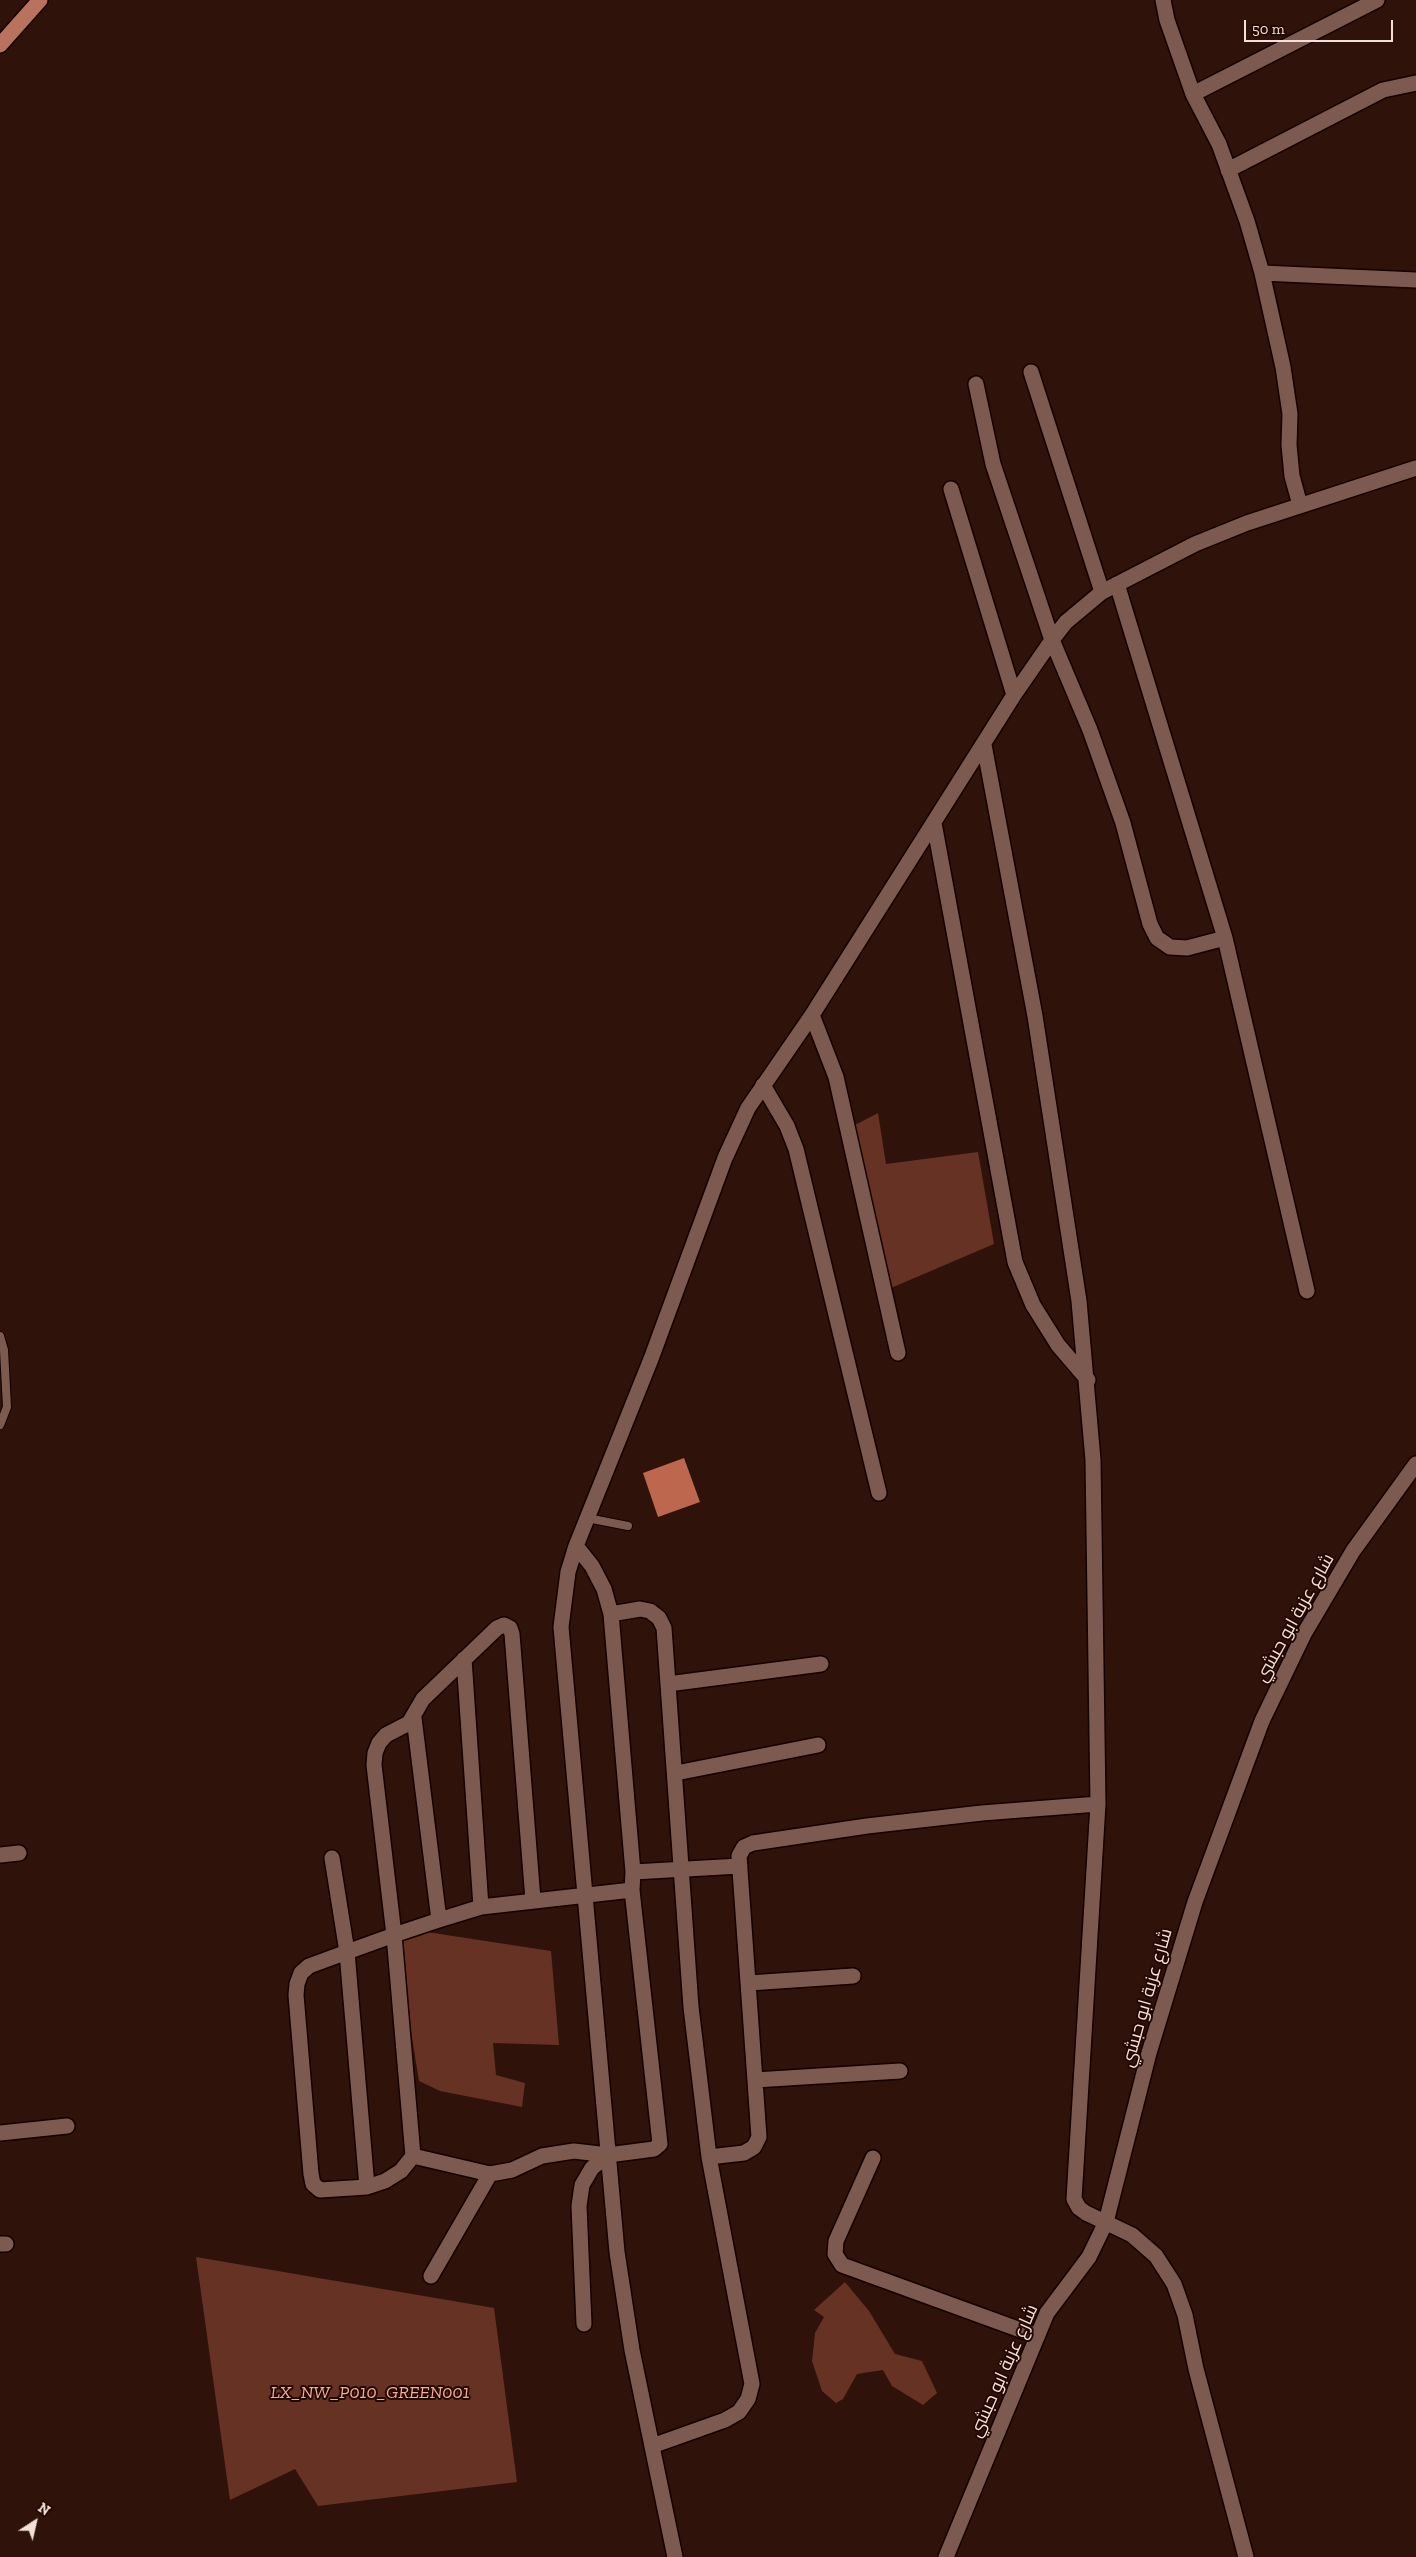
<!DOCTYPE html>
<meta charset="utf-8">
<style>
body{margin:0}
#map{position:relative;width:1416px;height:2557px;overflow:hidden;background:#2f120a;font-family:"Zilla Slab",serif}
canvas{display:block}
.north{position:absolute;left:10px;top:2497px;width:50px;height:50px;-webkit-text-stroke:4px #240903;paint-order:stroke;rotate:35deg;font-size:14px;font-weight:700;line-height:20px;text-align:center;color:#f4e0d9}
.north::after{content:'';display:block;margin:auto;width:18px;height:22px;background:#f4e0d9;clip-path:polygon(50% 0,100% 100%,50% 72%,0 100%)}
.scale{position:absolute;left:1244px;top:20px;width:149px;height:22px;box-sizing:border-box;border:2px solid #f4e0d9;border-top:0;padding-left:6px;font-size:15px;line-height:18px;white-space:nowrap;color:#f4e0d9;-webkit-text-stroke:4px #240903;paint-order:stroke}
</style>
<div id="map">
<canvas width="1416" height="2557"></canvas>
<div class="north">N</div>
<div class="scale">50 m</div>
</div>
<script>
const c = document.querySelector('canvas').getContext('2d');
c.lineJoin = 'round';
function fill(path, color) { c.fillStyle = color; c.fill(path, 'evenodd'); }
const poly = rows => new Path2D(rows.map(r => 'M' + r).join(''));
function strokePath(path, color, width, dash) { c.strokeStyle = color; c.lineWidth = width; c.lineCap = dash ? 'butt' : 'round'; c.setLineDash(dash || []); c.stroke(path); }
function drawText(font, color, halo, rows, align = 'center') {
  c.font = font + ' "Zilla Slab",Cairo,serif'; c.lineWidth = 4; c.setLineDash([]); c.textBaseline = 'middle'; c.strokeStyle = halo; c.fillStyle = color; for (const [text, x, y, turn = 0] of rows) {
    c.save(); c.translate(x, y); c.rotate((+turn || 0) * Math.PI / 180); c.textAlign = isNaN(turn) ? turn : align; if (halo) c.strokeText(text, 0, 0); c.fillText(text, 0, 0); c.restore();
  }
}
fill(poly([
 [878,1113,886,1164,978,1152,994,1244,891,1288,855,1125],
 [394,1927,551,1951,559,2045,493,2043,496,2075,525,2083,522,2107,440,2091,419,2081],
 [196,2257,494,2308,517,2482,318,2506,295,2469,230,2500],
 [845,2282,869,2311,895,2354,922,2361,937,2393,923,2405,892,2386,883,2370,857,2374,843,2399,836,2403,822,2391,812,2361,815,2333,824,2317,814,2310]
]), '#663223');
fill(poly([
 [684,1458,700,1502,658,1517,643,1473]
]), '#bd674e');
const service = poly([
 [0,1336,4,1350,7,1407,0,1425],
 [587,1518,628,1526]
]);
const minor = poly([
 [1163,0,1167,20,1193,94,1219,144,1247,221,1262,273,1283,367,1290,414,1289,445,1292,476,1300,505],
 [1193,94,1377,0],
 [1228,170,1383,90,1416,83],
 [1262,273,1416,280],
 [1031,372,1102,592],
 [976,384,993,464,1052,640,1090,730,1123,823,1150,924,1157,938,1170,947,1187,948,1225,938],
 [951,489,1014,695],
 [1117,584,1225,938,1307,1291],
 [984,745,1035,1016,1079,1301,1093,1460,1098,1804,1074,2199,1079,2208,1086,2213,1132,2235,1156,2256,1174,2284,1185,2315,1196,2369,1246,2557],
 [934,823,1015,1262,1033,1305,1058,1345,1088,1380],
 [812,1015,836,1077,898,1353],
 [763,1085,787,1126,796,1149,879,1493],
 [611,1614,640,1609,650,1611,659,1618,664,1628,691,2007,709,2157,752,2384,748,2399,739,2412,725,2420,652,2446],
 [464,1659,481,1907],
 [668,1684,821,1664],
 [414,1718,439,1920],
 [676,1773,818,1745],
 [0,1855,19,1853],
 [332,1858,347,1952,367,2187],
 [633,1872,740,1866],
 [533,1900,512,1634,510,1628,504,1625,497,1628,423,1699,409,1723,386,1735,379,1743,375,1753,374,1765,394,1935,413,2156,401,2171,385,2181,367,2187,320,2190,313,2184,311,2174,296,1995,297,1984,301,1973,309,1966,347,1952,394,1935,439,1920,481,1907,632,1890],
 [749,1983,853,1976],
 [755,2080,900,2071],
 [0,2133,67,2126],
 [413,2156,490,2174,512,2170,542,2156,574,2151,608,2155,654,2149,660,2144,632,1890,633,1872,611,1614,604,1589,592,1566,576,1546],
 [709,2157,744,2153,754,2147,759,2137,739,1856,744,1847,753,1843,867,1826,982,1813,1098,1804],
 [873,2158,836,2241,835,2254,842,2265,1037,2336],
 [0,2244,6,2244],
 [431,2276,490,2174],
 [584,2324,579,2206,582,2185,592,2168,608,2155],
 [675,2557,632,2350,617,2252,561,1627,568,1572,576,1546,651,1359,725,1158,748,1108,812,1015,1014,695,1052,640,1066,622,1102,592,1195,544,1247,523,1416,468],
 [946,2557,1047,2313,1089,2257,1106,2222,1149,2053,1195,1902,1262,1721,1304,1634,1353,1551,1416,1464]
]);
const primary = poly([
 [0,45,40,0]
]);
strokePath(service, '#150100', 10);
strokePath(minor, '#150100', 18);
strokePath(primary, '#150100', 18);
strokePath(service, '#7d5a50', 8);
strokePath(minor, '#7d5a50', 15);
strokePath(primary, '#b9725d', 15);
drawText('18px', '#f4e0d9', '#240903', [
 ["شارع عزبة ابو حبشي",1295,1618,-61],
 ["شارع عزبة ابو حبشي",1147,1998,-74],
 ["شارع عزبة ابو حبشي",1004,2371,-66]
]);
drawText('italic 18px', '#f3ad97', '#240903', [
 ["LX_NW_P010_GREEN001",370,2393]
]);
</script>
